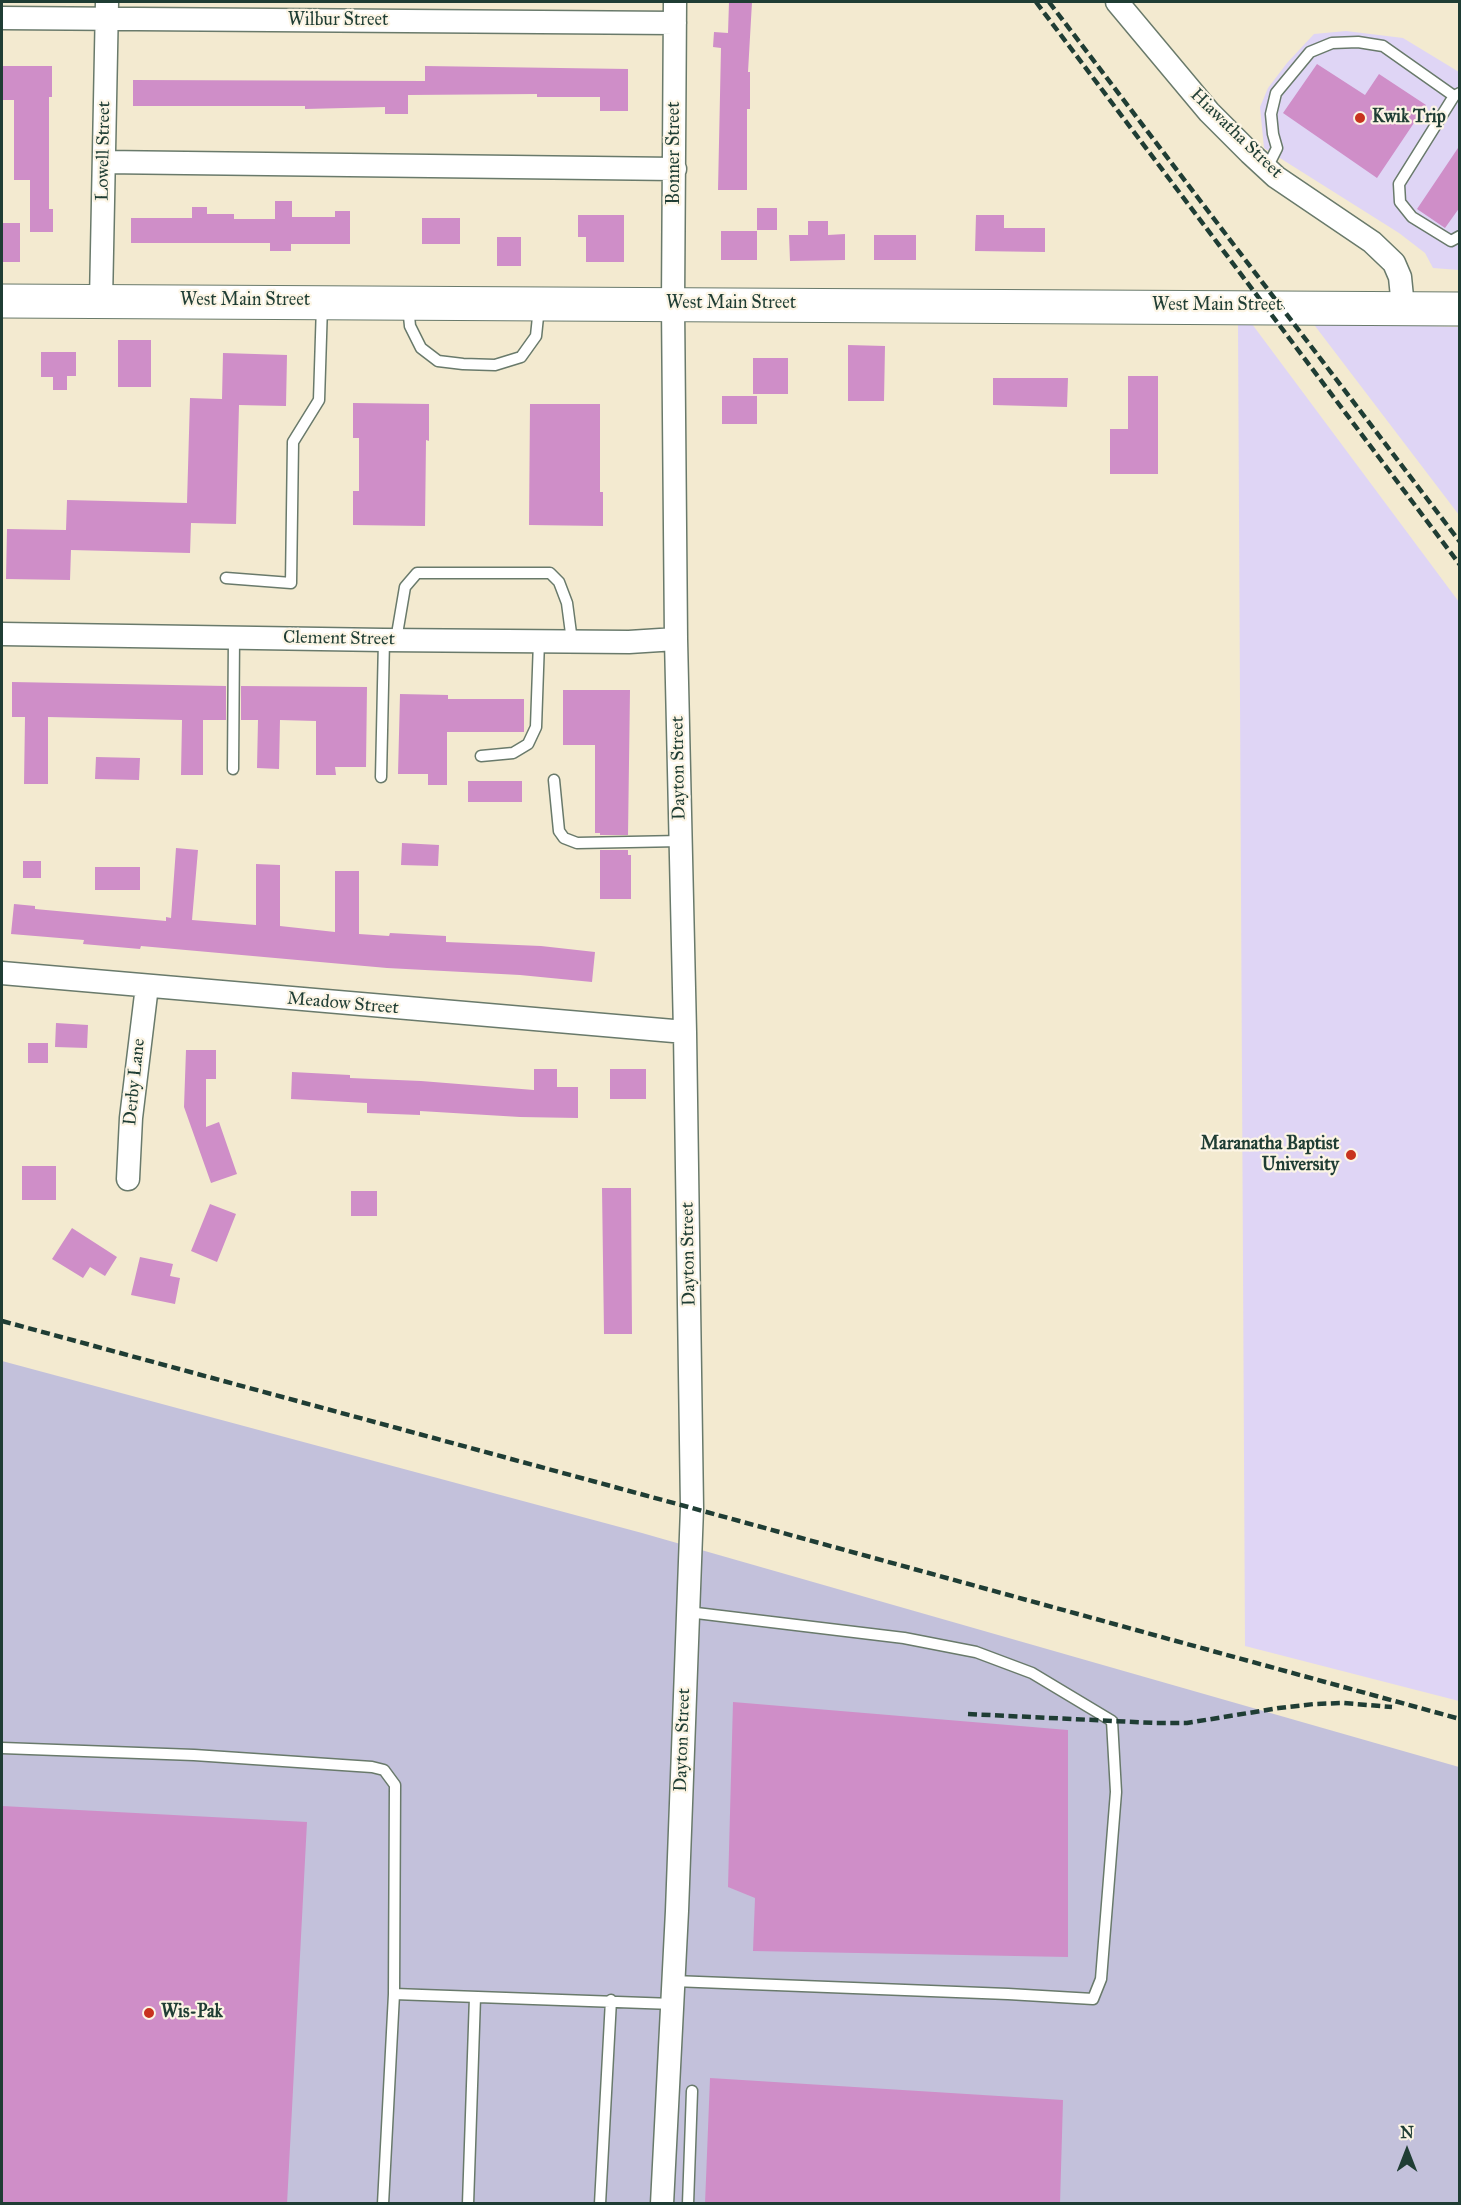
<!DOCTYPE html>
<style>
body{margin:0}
#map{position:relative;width:1461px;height:2205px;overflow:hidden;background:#f3ead0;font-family:"IM FELL Great Primer",serif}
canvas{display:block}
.frame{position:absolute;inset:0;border:3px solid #1f3d34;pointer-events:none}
.north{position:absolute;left:1377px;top:2121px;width:60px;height:60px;-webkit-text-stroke:4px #fcf5e5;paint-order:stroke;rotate:0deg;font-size:16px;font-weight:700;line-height:24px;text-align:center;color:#1f3d34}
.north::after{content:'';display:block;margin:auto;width:21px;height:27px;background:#1f3d34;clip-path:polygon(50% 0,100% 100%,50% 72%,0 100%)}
</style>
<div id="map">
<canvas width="1461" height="2205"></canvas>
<div class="frame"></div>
<div class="north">N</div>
</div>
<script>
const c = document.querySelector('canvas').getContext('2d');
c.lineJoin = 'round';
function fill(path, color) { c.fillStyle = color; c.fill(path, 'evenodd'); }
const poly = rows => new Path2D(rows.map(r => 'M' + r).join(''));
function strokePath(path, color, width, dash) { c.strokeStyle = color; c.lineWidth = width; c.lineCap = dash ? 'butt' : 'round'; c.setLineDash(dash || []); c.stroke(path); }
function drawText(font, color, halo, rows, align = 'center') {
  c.font = font + ' "IM FELL Great Primer",serif'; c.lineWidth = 4.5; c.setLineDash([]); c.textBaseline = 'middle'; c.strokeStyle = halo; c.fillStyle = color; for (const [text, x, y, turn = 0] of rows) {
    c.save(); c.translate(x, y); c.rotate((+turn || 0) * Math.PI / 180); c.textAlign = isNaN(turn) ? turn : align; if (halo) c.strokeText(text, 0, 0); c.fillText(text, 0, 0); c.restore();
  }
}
fill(poly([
 [1346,31,1403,38,1459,72,1459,270,1433,268,1425,253,1399,233,1264,148,1260,107,1268,88,1287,63,1314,34],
 [1312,322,1459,327,1459,515],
 [1238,324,1252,324,1459,602,1459,1701,1245,1646]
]), '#dfd5f5');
fill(poly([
 [2,1361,642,1533,1459,1767,1459,2203,2,2203]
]), '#c3c1db');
fill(poly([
 [729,2,752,2,748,72,750,72,750,109,747,109,747,190,718,190,721,48,713,47,714,32,728,33],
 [1317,64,1365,95,1379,74,1426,105,1377,178,1283,113],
 [2,66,52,66,52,97,49,97,49,209,53,209,53,232,30,232,30,180,14,180,14,100,2,100],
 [425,66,628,69,628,111,600,111,600,97,537,97,537,94,408,95,408,114,385,114,385,107,305,109,305,106,133,106,133,80,425,81],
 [1460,145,1460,207,1445,228,1417,209],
 [275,201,292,201,292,217,335,217,335,211,350,211,350,244,291,244,291,251,270,251,270,243,131,243,131,218,192,218,192,207,207,207,207,214,234,214,234,219,275,219],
 [757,208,777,208,777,230,757,230],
 [578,215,624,215,624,262,586,262,586,237,578,237],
 [976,215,1004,215,1004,228,1045,228,1045,252,975,251],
 [422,218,460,218,460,244,422,244],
 [808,221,828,221,828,235,845,234,845,260,790,261,789,235,808,235],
 [2,223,20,223,20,262,2,262],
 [721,231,757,231,757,260,721,260],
 [874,235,916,235,916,260,874,260],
 [497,237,521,237,521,266,497,266],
 [118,340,151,340,151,387,118,387],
 [848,345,885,346,884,401,848,401],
 [41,352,76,352,76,376,67,376,67,390,53,390,53,377,41,377],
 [223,353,287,355,286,406,239,405,236,524,191,523,190,553,71,550,70,580,6,579,7,529,66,530,67,500,187,503,190,398,222,399],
 [753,358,788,358,788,394,753,394],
 [1128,376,1158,376,1158,474,1110,474,1110,429,1128,429],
 [993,378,1068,378,1067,407,993,405],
 [722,396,757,396,757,424,722,424],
 [353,403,429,404,429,441,426,440,425,526,353,525,353,491,359,491,359,438,353,438],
 [530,404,600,404,600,492,603,492,603,526,529,525],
 [12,682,226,686,226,720,203,720,203,775,181,775,182,720,48,717,48,784,24,784,25,717,12,717],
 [241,686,367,687,366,767,335,767,336,775,316,775,316,721,280,720,279,769,257,768,258,720,241,720],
 [563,690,630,690,628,835,600,835,600,833,595,833,595,745,563,745],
 [400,694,448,695,448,699,524,699,524,732,447,732,447,785,428,785,428,774,398,774],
 [96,757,140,758,139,780,95,779],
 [468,781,522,781,522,802,468,802],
 [402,843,439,845,438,866,401,865],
 [176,848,198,850,192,920,256,925,256,864,280,865,280,926,335,932,335,871,359,871,359,934,389,936,390,933,446,936,446,942,541,946,595,952,592,982,520,975,387,968,141,946,140,949,83,944,84,940,11,934,14,904,35,906,35,909,166,921,166,917,171,918],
 [600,850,628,850,628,855,631,855,631,899,600,899],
 [23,861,41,861,41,878,23,878],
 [95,867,140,867,140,890,95,890],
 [56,1023,88,1025,87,1048,55,1047],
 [28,1043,48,1043,48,1063,28,1063],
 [186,1050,216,1050,216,1079,206,1079,206,1127,219,1122,237,1174,211,1183,184,1107],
 [534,1069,557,1069,557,1087,578,1087,578,1118,520,1117,420,1111,420,1115,367,1113,367,1103,291,1099,292,1072,350,1075,350,1078,421,1081,534,1090],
 [610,1069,646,1069,646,1099,610,1099],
 [22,1166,56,1166,56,1200,22,1200],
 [602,1188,631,1188,632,1334,604,1334],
 [351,1191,377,1191,377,1216,351,1216],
 [210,1204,236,1214,217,1262,191,1251],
 [72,1228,117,1257,105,1276,90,1267,83,1278,52,1259],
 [140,1257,173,1264,170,1276,180,1278,175,1304,131,1295],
 [733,1702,1068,1730,1068,1957,753,1951,755,1898,728,1887],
 [2,1806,307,1822,287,2204,2,2204],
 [710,2078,1063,2100,1060,2204,705,2204]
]), '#cf8ec8');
const lane = poly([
 [1454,96,1399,184,1400,202,1412,217,1451,241,1460,236],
 [1267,168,1277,148,1273,134,1271,114,1276,93,1310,52,1332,43,1358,42,1383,46,1454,96,1460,93],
 [408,306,410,326,421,348,438,361,463,364,495,365,521,357,536,336,539,307],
 [226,578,291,583,293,442,319,400,322,305],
 [396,640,405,587,417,573,550,573,559,582,567,603,572,641],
 [481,756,513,753,528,744,536,727,539,641],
 [233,769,234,637],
 [381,777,384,640],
 [554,780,559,831,564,838,577,843,681,841],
 [2,1748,194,1755,372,1767,384,1770,395,1785,394,1994],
 [673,1981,1008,1994,1093,1999,1101,1979,1116,1792,1112,1721,1032,1673,976,1652,904,1638,688,1612],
 [383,2204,394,1994,673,2004],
 [468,2204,475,1997],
 [600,2204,611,2000],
 [688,2204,692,2091]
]);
const street = poly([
 [1117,2,1209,112,1250,153,1276,177,1372,242,1394,263,1400,277,1403,307],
 [2,18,675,23],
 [104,162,675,169],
 [101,301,107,2],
 [2,634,384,640,629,642,676,639],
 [2,973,685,1032],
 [128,1179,131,1118,147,986],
 [662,2204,677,1911,692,1508,685,1032,676,639,673,304,675,2]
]);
const primary = poly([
 [2,301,1460,309]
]);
strokePath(lane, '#697a6b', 13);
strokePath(street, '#697a6b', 25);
strokePath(primary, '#697a6b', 35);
strokePath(lane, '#fff', 10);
strokePath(street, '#fff', 22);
strokePath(primary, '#fff', 33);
strokePath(poly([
 [1036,2,1460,565],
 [1049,2,1460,542],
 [2,1321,692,1508,1460,1719],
 [968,1714,1155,1723,1187,1723,1279,1708,1314,1704,1343,1703,1392,1707]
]), '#1f3d34', 4.5, [9, 4.5]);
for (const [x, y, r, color] of [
 [1360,118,6,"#c8321e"],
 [1351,1155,6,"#c8321e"],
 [149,2013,6,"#c8321e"]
]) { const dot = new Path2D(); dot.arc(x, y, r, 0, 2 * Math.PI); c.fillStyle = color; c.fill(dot); strokePath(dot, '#fcf5e5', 2); }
drawText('18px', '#1f3d34', '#fcf5e5', [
 ["Wilbur Street",338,21],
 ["Hiawatha Street",1236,134,44],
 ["Lowell Street",104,151,-89],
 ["Bonner Street",675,153,-90],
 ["West Main Street",245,301],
 ["West Main Street",731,304],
 ["West Main Street",1217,306],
 ["Clement Street",339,639,1],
 ["Dayton Street",679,768,-91],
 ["Meadow Street",343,1004,5],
 ["Derby Lane",135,1082,-84],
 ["Dayton Street",689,1254,-91],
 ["Dayton Street",683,1740,-88]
]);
drawText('bold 18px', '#1f3d34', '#fcf5e5', [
 ["Kwik Trip",1372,118],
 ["Maranatha Baptist",1339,1145,"right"],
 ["University",1339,1166,"right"],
 ["Wis-Pak",161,2013]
], 'left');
</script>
